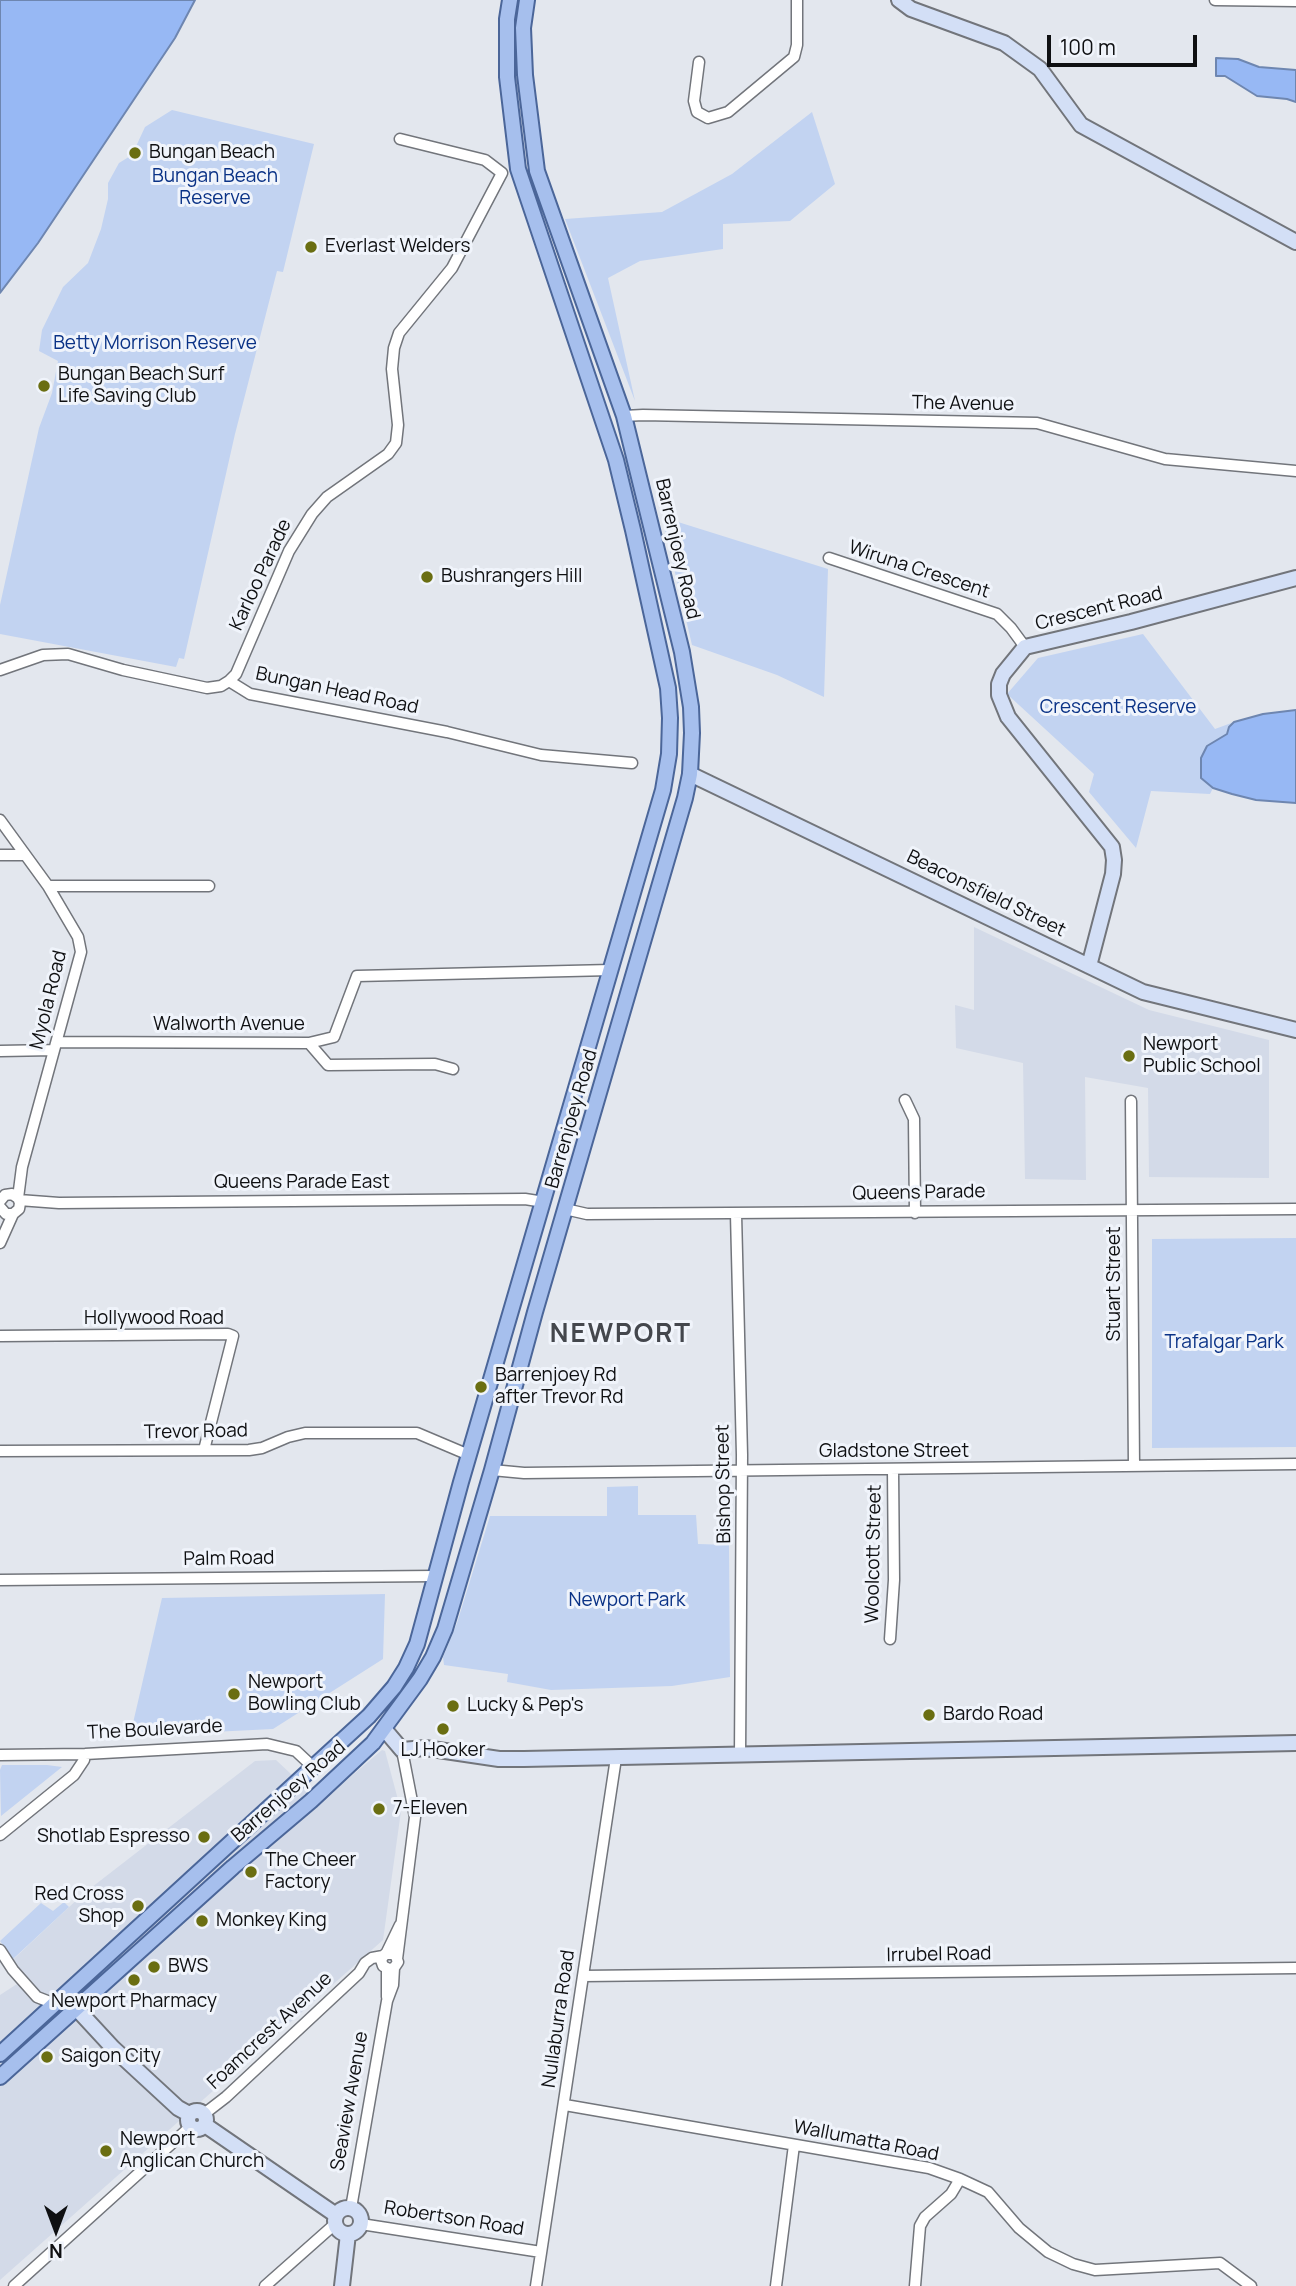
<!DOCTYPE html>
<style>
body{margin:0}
#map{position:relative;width:1296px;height:2286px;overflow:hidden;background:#e3e7ee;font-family:Manrope,sans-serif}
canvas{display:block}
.north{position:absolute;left:21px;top:2195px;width:70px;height:70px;-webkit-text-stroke:5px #f0f4fb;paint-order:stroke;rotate:180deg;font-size:19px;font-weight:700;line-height:28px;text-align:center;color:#0f1012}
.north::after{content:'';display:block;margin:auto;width:24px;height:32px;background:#0f1012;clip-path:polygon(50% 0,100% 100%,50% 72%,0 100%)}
.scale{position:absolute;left:1047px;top:35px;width:150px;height:32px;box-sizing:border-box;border:4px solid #0f1012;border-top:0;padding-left:9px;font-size:21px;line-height:24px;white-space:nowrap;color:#0f1012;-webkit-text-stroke:5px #f0f4fb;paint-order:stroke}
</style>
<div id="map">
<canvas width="1296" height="2286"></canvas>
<div class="north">N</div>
<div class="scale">100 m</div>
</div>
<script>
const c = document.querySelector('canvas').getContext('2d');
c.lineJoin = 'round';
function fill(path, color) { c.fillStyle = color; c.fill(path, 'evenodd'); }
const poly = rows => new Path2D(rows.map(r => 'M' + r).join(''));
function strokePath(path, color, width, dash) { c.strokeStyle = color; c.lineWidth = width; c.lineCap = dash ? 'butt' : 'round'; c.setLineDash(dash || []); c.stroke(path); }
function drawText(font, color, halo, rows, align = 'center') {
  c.font = font + ' Manrope,sans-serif'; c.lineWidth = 6; c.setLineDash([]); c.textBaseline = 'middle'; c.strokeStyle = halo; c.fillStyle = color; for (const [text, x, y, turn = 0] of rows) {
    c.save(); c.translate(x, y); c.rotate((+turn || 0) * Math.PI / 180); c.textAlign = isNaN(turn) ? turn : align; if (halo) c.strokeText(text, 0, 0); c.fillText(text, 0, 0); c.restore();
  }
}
fill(poly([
 [974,927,1149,1010,1269,1040,1269,1178,1149,1177,1148,1088,1085,1077,1086,1180,1025,1179,1023,1063,956,1048,955,1005,974,1010],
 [382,1750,385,1751,401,1811,383,1940,0,2280,0,1995,17,1984,4,1968,83,1894,255,1761,276,1760,321,1802]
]), '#d3dae8');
fill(poly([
 [172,110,314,144,283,272,277,271,235,434,184,659,179,658,176,667,0,634,0,605,39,428,52,393,58,361,39,351,42,330,63,287,88,263,101,229,108,199,108,183,119,163,132,155,145,127],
 [812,112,835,184,790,221,723,224,723,249,640,261,608,278,635,401,565,219,662,212,732,174],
 [662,517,828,569,824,697,777,675,692,645],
 [1143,634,1215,729,1234,722,1229,727,1228,734,1207,746,1201,778,1213,788,1210,794,1151,791,1136,848,1089,792,1094,774,1007,694,1038,658],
 [1296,1238,1296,1447,1152,1448,1152,1239],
 [638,1486,638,1515,696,1515,698,1544,729,1545,730,1677,672,1686,551,1690,507,1682,508,1674,444,1665,443,1657,457,1623,490,1516,607,1516,607,1487],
 [385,1594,383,1659,273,1729,130,1736,162,1598],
 [2,1765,47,1765,62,1767,1,1816,0,1770],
 [64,1902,69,1907,13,1959,0,1941,41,1903,53,1911]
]), '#c2d3f1');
const water = poly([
 [0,0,195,0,175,38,38,243,0,293,0,0],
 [1216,58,1238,59,1259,67,1296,70,1296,102,1287,99,1257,96,1225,76,1216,76,1216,58],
 [1296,710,1296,803,1256,800,1232,794,1213,788,1201,778,1201,758,1207,746,1227,734,1229,727,1234,722,1263,714,1296,710]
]);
fill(water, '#97b8f4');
strokePath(water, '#6e86b0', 2);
const street = poly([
 [1215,0,1296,1],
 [699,62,694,101,697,112,708,118,728,112,794,57,797,45,797,0],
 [400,139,485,160,502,173],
 [624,416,643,415,1037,423,1165,459,1296,471],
 [829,558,997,614,1011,628,1025,647],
 [0,670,43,655,68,654,123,670,207,688,221,686,229,681,250,694,447,732,541,755,632,763],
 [229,681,236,674,289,551,312,514,327,497,388,454,396,443,398,425,392,369,394,348,399,333,452,268,502,173],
 [0,820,48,886,78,937,81,952,22,1167,18,1198],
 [0,855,24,855],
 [48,886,209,886],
 [57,1042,309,1043,334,1037,357,976,611,970],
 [309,1043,328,1065,435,1064,453,1069],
 [0,1051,54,1050],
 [905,1100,914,1119,915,1213],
 [1131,1101,1134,1466],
 [19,1200,59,1203,525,1199,544,1202],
 [0,1201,5,1195,12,1194,18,1198,20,1203,19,1209,13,1214,6,1214,0,1207],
 [565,1209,587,1214,1296,1209],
 [736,1214,742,1455,740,1755],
 [0,1243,13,1214],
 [0,1336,228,1334,233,1336,204,1450],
 [0,1451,249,1450,262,1448,288,1437,305,1433,417,1433,469,1455],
 [492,1470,524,1473,1296,1464],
 [0,1580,435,1576],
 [890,1639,894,1580,893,1470],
 [0,1755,85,1754,267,1744,296,1751,313,1767],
 [0,1835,74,1775,84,1760,85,1754],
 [0,1950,13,1970,37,1997,55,2004],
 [386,1954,400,1925],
 [397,1959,415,1817,402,1750],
 [387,1969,387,1997],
 [583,1976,1296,1968],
 [565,2105,929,2168,960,2179,988,2192,1019,2228,1048,2252,1073,2264,1095,2270,1220,2263,1251,2286],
 [204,2114,226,2097,359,1973,365,1963,372,1958,383,1956],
 [351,2208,387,2001,393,1985,394,1968,398,1962,395,1954,385,1954,381,1960,383,1966,389,1969,394,1968],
 [361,2224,541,2252],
 [14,2286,190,2127],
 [265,2286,335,2224],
 [536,2286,616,1758],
 [776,2286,794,2145],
 [915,2286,920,2226,925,2217,951,2194,960,2179]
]);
const secondary = poly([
 [899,0,911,9,1004,43,1040,69,1081,125,1296,242],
 [690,774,1143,992,1296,1030],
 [1089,966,1113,874,1114,860,1112,847,1008,717,999,695,999,684,1003,674,1025,647,1131,622,1296,578],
 [385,1730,402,1750,425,1748,499,1759,524,1759,1296,1743],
 [76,2008,113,2048,178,2108,189,2114],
 '188 2120a9 9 0 1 1 18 0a9 9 0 1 1-18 0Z',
 [205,2125,336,2215],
 '335 2221a13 13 0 1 1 26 0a13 13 0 1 1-26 0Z',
 [342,2286,348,2234]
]);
const primary = poly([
 [0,2054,369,1716,394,1687,406,1668,417,1644,461,1482,663,790,669,754,670,718,668,688,633,530,616,460,518,169,507,77,507,19,510,0],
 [0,2077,233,1867,311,1801,373,1743,420,1679,433,1657,445,1629,492,1470,535,1312,685,798,690,774,692,733,691,707,682,652,624,416,537,171,525,75,523,28,527,0]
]);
strokePath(street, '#72757b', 13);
strokePath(secondary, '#72757b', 18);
strokePath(primary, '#4b6699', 18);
strokePath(street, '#fff', 10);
strokePath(secondary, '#d3dff6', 14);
strokePath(primary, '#a6bfed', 14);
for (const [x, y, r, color] of [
 [135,153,7,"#6a6e12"],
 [311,247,7,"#6a6e12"],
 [44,386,7,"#6a6e12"],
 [427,577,7,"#6a6e12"],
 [1129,1056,7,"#6a6e12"],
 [481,1387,7,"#6a6e12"],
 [234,1694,7,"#6a6e12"],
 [453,1706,7,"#6a6e12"],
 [929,1715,7,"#6a6e12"],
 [443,1729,7,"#6a6e12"],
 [379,1809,7,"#6a6e12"],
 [204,1837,7,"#6a6e12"],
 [251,1872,7,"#6a6e12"],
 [138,1906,7,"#6a6e12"],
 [202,1921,7,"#6a6e12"],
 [154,1967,7,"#6a6e12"],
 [134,1980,7,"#6a6e12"],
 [47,2057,7,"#6a6e12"],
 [106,2151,7,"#6a6e12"]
]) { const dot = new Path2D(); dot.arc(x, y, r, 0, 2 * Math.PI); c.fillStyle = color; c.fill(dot); strokePath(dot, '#f0f4fb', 2.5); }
drawText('19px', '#0f1012', '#f0f4fb', [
 ["Bungan Beach",149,153],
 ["Everlast Welders",325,247],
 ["Bungan Beach Surf",58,375],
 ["Life Saving Club",58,397],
 ["Bushrangers Hill",441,577],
 ["Newport",1143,1045],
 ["Public School",1143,1067],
 ["Barrenjoey Rd",495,1376],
 ["after Trevor Rd",495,1398],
 ["Newport",248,1683],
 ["Bowling Club",248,1705],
 ["Lucky & Pep's",467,1706],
 ["Bardo Road",943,1715],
 ["LJ Hooker",443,1751,"center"],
 ["7-Eleven",393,1809],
 ["Shotlab Espresso",190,1837,"right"],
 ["The Cheer",265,1861],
 ["Factory",265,1883],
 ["Red Cross",124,1895,"right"],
 ["Shop",124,1917,"right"],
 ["Monkey King",216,1921],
 ["BWS",168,1967],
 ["Newport Pharmacy",134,2002,"center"],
 ["Saigon City",61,2057],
 ["Newport",120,2140],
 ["Anglican Church",120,2162]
], 'left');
drawText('19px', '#0a3286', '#f0f4fb', [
 ["Bungan Beach",215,177],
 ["Reserve",215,199],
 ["Betty Morrison Reserve",155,344],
 ["Crescent Reserve",1118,708],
 ["Trafalgar Park",1224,1343],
 ["Newport Park",627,1601]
]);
drawText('19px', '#0f1012', '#f0f4fb', [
 ["The Avenue",963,404,1],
 ["Barrenjoey Road",677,549,77],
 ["Wiruna Crescent",919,570,18],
 ["Karloo Parade",261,575,-65],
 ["Crescent Road",1099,609,-14],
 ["Bungan Head Road",337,691,12],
 ["Beaconsfield Street",986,894,26],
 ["Myola Road",49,1000,-76],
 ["Walworth Avenue",229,1025],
 ["Barrenjoey Road",572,1119,-74],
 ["Queens Parade East",302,1183],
 ["Queens Parade",919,1193,-1],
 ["Stuart Street",1115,1284,-90],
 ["Hollywood Road",154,1319],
 ["Trevor Road",196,1432,-1],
 ["Gladstone Street",894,1452],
 ["Bishop Street",724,1484,-91],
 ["Woolcott Street",874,1554,-89],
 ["Palm Road",229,1559,-1],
 ["The Boulevarde",155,1730,-3],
 ["Barrenjoey Road",289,1792,-41],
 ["Irrubel Road",939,1955,-1],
 ["Nullaburra Road",559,2019,-82],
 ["Foamcrest Avenue",270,2031,-43],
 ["Seaview Avenue",350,2101,-80],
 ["Wallumatta Road",866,2141,11],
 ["Robertson Road",454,2219,9]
]);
c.letterSpacing = '2px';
drawText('bold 26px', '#44474d', '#f0f4fb', [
 ["NEWPORT",621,1335]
]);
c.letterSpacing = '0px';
</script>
